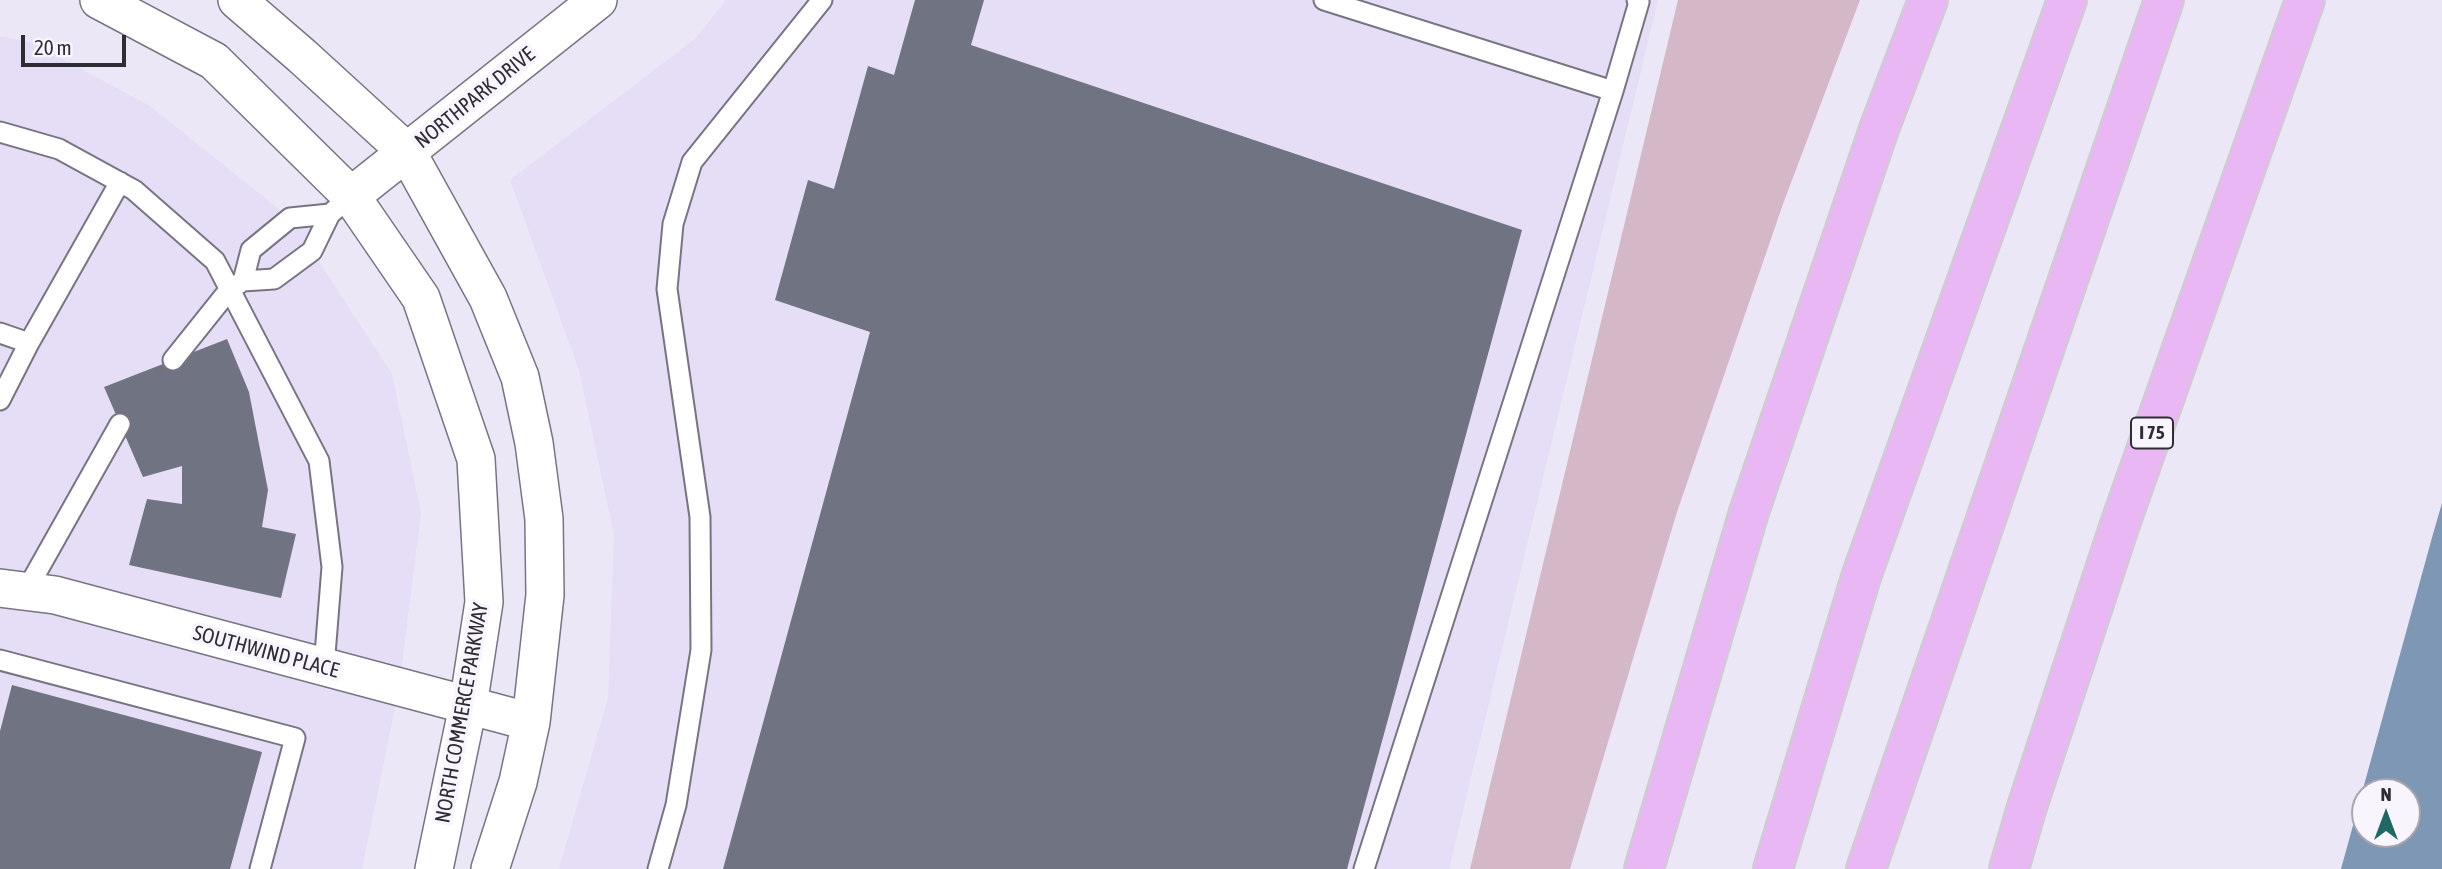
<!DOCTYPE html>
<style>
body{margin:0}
#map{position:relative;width:2442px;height:869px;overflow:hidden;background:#ebe7f7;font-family:"Asap Condensed",sans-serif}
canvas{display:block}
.north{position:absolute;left:2351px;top:778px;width:70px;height:70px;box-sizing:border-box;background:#f8f5ff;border:2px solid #a8a5ae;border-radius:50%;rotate:0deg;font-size:19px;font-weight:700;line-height:28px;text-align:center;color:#2f2d34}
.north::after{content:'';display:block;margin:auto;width:24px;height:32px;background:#1e6962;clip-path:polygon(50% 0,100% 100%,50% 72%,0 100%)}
.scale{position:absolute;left:21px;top:35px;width:105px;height:32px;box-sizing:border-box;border:4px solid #2f2d34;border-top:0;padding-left:9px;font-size:21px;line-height:24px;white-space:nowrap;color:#2f2d34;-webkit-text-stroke:5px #f8f5ff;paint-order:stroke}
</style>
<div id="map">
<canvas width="2442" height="869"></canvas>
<div class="north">N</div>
<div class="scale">20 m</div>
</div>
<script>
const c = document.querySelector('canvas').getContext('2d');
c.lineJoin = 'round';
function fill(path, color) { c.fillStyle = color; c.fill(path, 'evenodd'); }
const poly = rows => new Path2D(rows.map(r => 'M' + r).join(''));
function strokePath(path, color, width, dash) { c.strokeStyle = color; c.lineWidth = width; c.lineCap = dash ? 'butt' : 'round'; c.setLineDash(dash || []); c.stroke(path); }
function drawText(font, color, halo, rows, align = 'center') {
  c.font = font + ' "Asap Condensed",sans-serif'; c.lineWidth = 7; c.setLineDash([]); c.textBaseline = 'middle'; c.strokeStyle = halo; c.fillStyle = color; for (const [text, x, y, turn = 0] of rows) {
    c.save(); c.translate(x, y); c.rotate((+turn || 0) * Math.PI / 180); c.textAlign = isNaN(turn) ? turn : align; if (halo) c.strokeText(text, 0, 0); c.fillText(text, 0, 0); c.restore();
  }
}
fill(poly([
 [726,0,1658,0,1449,869,559,869,608,698,614,535,579,370,510,180,695,39],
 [0,36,33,43,150,106,290,218,345,190,312,251,392,374,421,513,399,688,362,869,0,869]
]), '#e5def6');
fill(poly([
 [1678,0,1860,0,1783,204,1677,512,1570,869,1470,869]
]), '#d4b8c8');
fill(poly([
 [2442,503,2442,869,2341,869,2433,534],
 [2407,792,2407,834,2365,834,2365,792]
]), '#7e97b5');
fill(poly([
 [915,0,984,0,971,45,1522,230,1347,869,723,869,870,332,775,300,808,180,834,189,868,66,894,75],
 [227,339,249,392,259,444,268,490,262,527,296,534,281,598,129,565,147,499,182,504,182,466,143,477,104,387],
 [12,685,262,752,230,869,0,869,0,731]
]), '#707382');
const lane = poly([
 [1324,0,1613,91,1639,2,1637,0],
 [0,132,59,149,134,190,215,261,319,461,332,567,324,667],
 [243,281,251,250,290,218,330,214],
 [0,333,29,343],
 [173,360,229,290,243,281,274,279,312,251,330,214,351,196],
 [0,400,29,343,120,182],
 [26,591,120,424],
 [0,660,295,738,260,869],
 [658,869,676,805,701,650,700,517,667,289,673,224,692,162,822,0],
 [1364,869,1613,91]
]);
const street = poly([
 [99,0,214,61,351,196,421,298,476,459,484,602,468,706,434,869],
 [237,0,302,56,407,152,488,298,520,377,534,443,544,519,545,595,531,722,518,782,490,869],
 [351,196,598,0],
 [0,588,55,595,531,722]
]);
const highway = poly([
 [1644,869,1749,512,1879,129,1928,0],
 [1773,869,1861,577,2067,0],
 [1866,869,2164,0],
 [2009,869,2026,810,2119,527,2305,0]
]);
strokePath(lane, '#787482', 23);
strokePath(street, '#787482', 40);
strokePath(highway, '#cdcdce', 42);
strokePath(lane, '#fff', 19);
strokePath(street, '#fff', 37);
strokePath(highway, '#eab7f5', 38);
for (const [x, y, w] of [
 [2152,433,42]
]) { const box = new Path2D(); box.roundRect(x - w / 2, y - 15.5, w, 31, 5); c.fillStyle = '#f8f5ff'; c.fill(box); strokePath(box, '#2f2d34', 2); }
drawText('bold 19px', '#2f2d34', null, [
 ["I 75",2152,433]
]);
drawText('21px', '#2f2d34', '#f8f5ff', [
 ["NORTHPARK DRIVE",475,98,-39],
 ["SOUTHWIND PLACE",266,652,15],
 ["NORTH COMMERCE PARKWAY",462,713,-80]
]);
</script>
